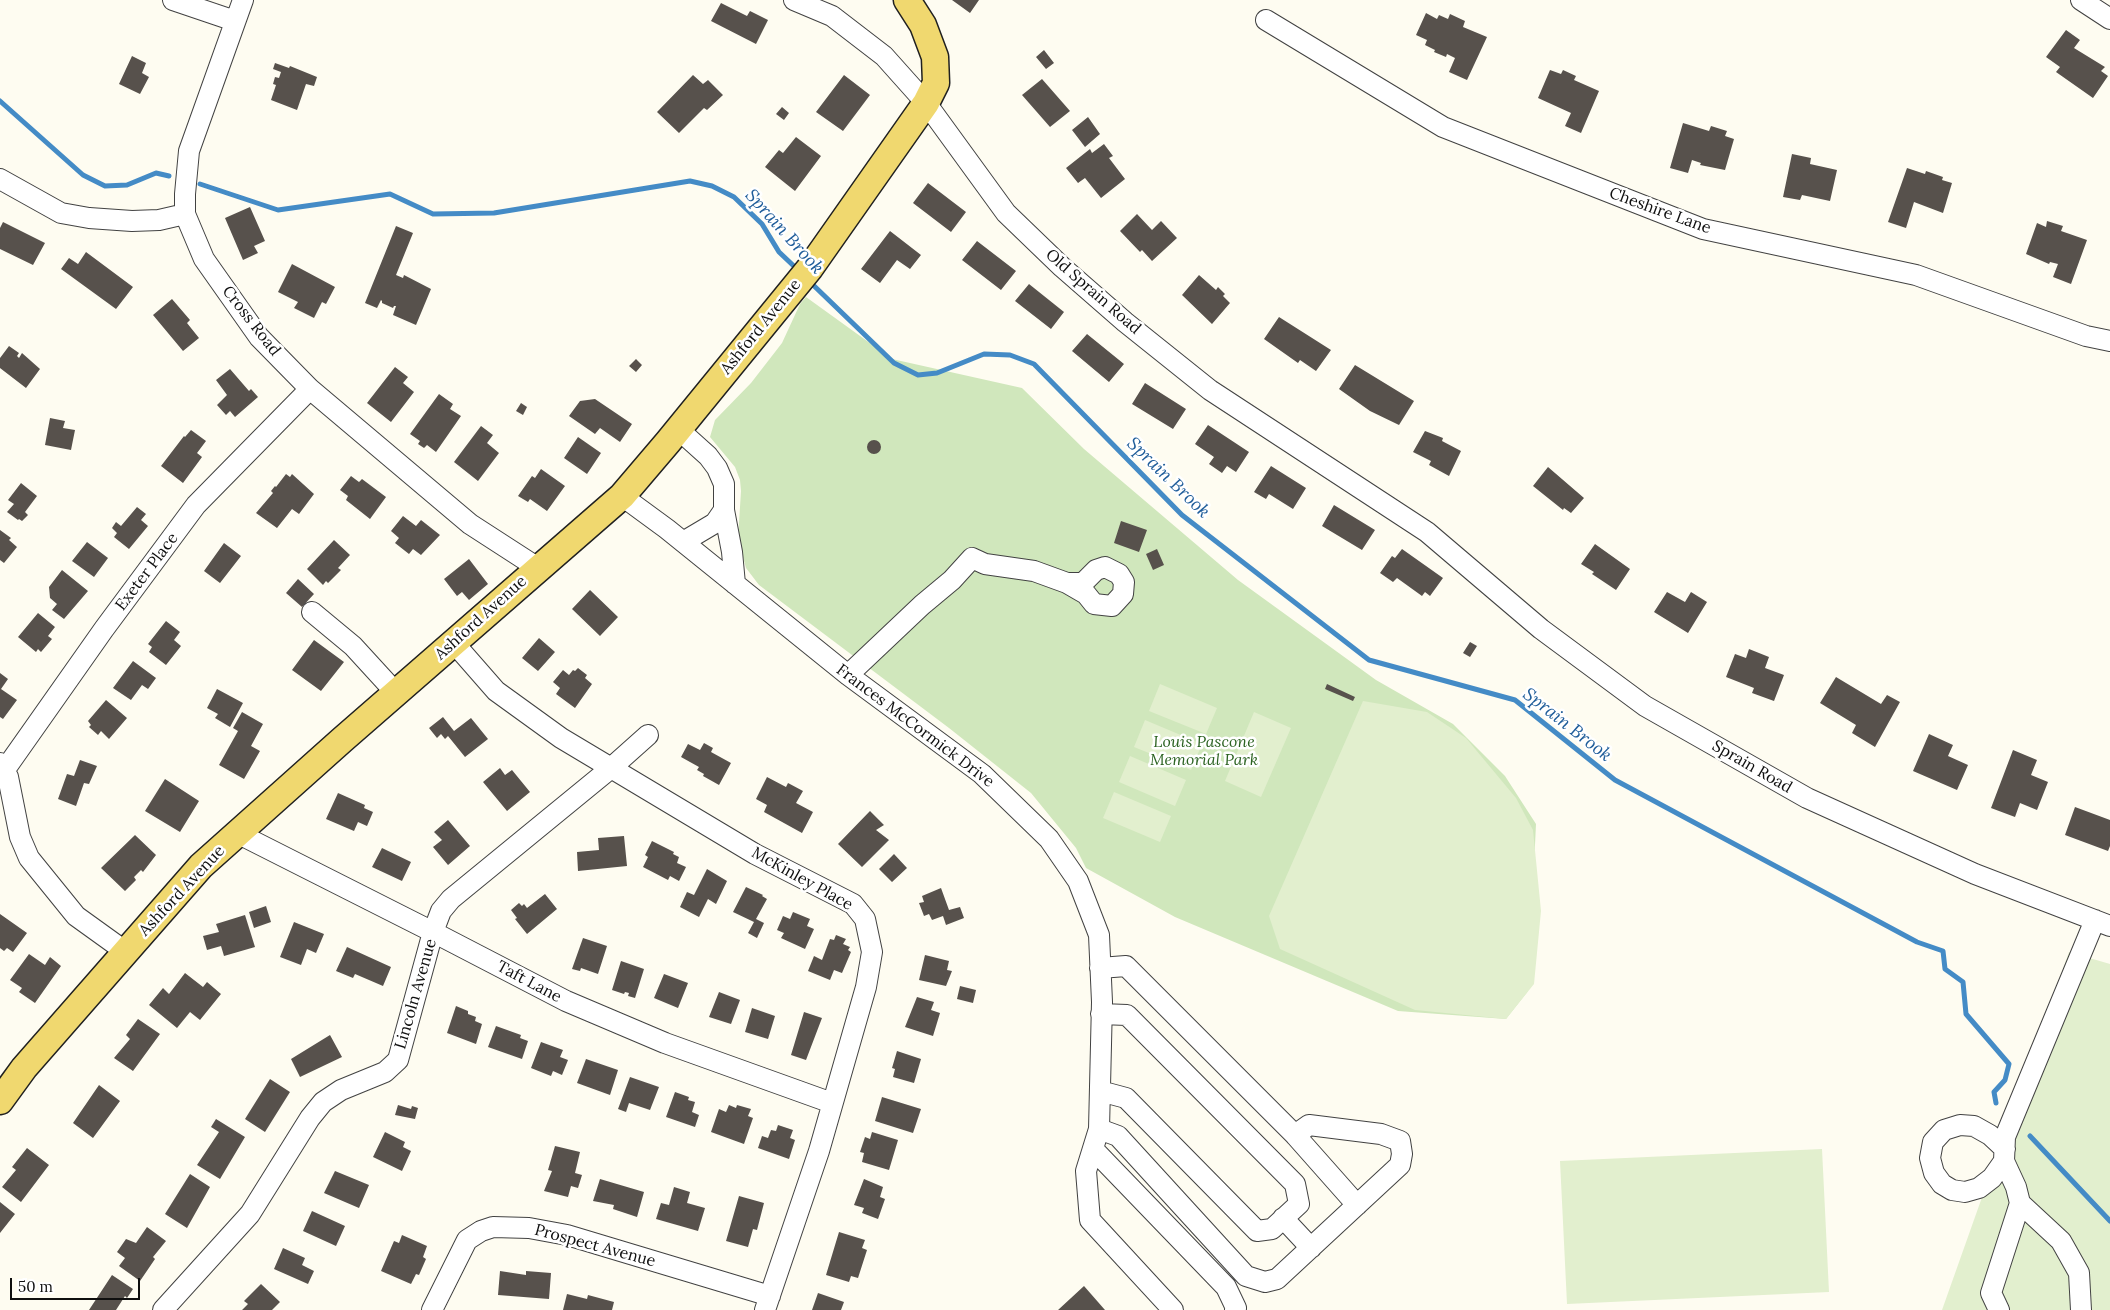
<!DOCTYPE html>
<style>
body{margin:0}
#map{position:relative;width:2110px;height:1310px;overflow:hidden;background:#fefcf1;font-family:Lora,serif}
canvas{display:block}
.scale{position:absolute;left:10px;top:1278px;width:130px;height:22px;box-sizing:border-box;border:2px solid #0f0f0f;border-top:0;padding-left:6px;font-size:15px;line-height:18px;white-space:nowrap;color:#0f0f0f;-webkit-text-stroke:4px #fff;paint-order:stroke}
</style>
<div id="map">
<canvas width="2110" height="1310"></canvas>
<div class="scale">50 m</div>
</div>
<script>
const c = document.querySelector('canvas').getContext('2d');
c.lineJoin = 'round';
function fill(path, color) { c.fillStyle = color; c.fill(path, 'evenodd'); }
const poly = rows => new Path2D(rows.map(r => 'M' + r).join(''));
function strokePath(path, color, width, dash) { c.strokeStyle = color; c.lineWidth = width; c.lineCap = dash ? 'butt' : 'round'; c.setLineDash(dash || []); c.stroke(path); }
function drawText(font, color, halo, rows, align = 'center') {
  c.font = font + ' Lora,serif'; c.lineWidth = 5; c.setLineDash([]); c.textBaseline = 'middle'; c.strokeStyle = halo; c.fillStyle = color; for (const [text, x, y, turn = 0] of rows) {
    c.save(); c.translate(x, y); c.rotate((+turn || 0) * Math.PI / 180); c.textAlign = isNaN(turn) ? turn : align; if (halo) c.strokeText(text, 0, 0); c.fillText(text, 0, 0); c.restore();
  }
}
fill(poly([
 [806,297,892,359,1022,388,1084,449,1238,580,1376,680,1453,724,1505,776,1536,824,1528,991,1506,1019,1398,1011,1175,917,1086,868,1076,848,1031,793,949,728,759,585,746,568,738,539,741,491,740,480,735,467,710,437,715,420,751,383,782,343,800,304]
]), '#d0e7bc');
fill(poly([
 [1160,684,1217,708,1206,734,1149,711],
 [1363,701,1427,712,1466,738,1516,798,1533,830,1541,911,1534,984,1506,1019,1415,1010,1280,949,1269,916],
 [1254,712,1291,728,1261,797,1225,781],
 [1145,720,1202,744,1191,770,1134,747],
 [1130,756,1186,780,1175,806,1119,782],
 [1114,792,1171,816,1160,842,1103,818],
 [2069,952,2110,964,2110,1310,1942,1310],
 [1822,1149,1829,1292,1567,1304,1560,1161]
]), '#e2efce');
strokePath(poly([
 [0,101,83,175,105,186,127,185,156,173,169,176],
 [200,184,278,210,390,194,433,214,494,213,690,181,712,186,734,197,762,224,779,252,798,270],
 [809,281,894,363,918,375,937,373,984,354,1010,355,1034,364,1182,515,1369,660,1515,700,1615,780,1917,942,1943,951,1945,969,1963,982,1966,1014,2009,1064,2005,1080,1994,1092,1996,1103],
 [2030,1136,2110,1221]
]), '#448bc6', 5);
fill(poly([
 [952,0,979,0,970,13],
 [721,3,747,16,750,11,768,20,756,44,711,21],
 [1426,13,1437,19,1439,15,1448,19,1450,14,1465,21,1463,27,1487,37,1467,80,1449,72,1455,58,1447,54,1446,57,1434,52,1435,50,1425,45,1427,40,1416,35],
 [2066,30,2080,40,2074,48,2105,67,2101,71,2108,76,2093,98,2056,72,2060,67,2046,57],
 [1044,50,1054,63,1046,69,1036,57],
 [132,56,146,63,142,73,149,77,140,94,119,84],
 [275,63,289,68,290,66,317,77,314,86,306,84,297,110,271,100,276,85,273,84,275,77,279,78,281,72,273,69],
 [1550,70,1561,74,1563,70,1576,76,1574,80,1599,91,1581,133,1565,126,1571,113,1538,98],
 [693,75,703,84,708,80,723,95,707,110,704,108,679,133,657,112],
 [844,75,870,95,843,131,816,112],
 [1042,79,1070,111,1050,127,1022,95],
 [782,107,789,113,784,120,776,114],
 [1088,117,1100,134,1085,147,1072,130],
 [1683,123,1709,131,1711,126,1727,131,1725,136,1734,139,1725,170,1700,165,1701,163,1692,160,1688,173,1670,168],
 [796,137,821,156,795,191,765,167,779,150,783,153],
 [1104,144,1113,156,1109,158,1125,179,1101,198,1085,178,1078,183,1066,168,1090,149,1092,153],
 [1792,154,1811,158,1810,164,1837,170,1830,201,1802,195,1800,200,1783,197],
 [1907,168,1925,174,1926,171,1943,177,1942,180,1952,183,1943,213,1914,202,1906,228,1888,222],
 [928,183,966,212,951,232,913,203],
 [250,207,265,241,254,246,258,253,243,260,225,218],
 [1137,214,1152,230,1161,221,1177,238,1152,261,1142,250,1140,252,1120,231],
 [2047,221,2063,226,2061,231,2087,240,2071,284,2053,277,2058,264,2050,262,2049,264,2026,254,2037,223,2046,227],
 [3,222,45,243,33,265,0,249,0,228],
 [396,226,413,233,396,275,403,278,404,275,431,289,416,325,393,315,396,306,394,306,393,308,382,303,382,301,381,300,377,308,365,303],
 [890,231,921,255,910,269,897,260,880,283,861,269],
 [977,241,1016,271,1001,290,962,260],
 [86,252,133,287,116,309,61,269,69,258,78,264],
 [292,264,335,287,326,304,322,302,314,318,294,308,298,302,278,292],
 [1199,275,1216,290,1218,287,1225,294,1223,296,1230,303,1212,324,1182,295],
 [1029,284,1064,312,1051,329,1015,301],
 [172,299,190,320,187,323,199,338,183,351,153,315],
 [1279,317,1331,350,1316,371,1300,360,1298,363,1264,339],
 [1087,334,1124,364,1109,382,1072,351],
 [9,346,19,353,17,356,19,358,22,353,40,369,26,388,0,368,0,358],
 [636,359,642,365,636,372,629,366],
 [1355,365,1414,401,1399,425,1370,411,1339,389],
 [395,367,408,377,403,383,414,392,391,422,367,403],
 [230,369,249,391,251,389,258,397,235,417,230,411,226,415,217,405,227,395,216,380],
 [1145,383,1186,409,1173,429,1132,404],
 [439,394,453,404,450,409,461,416,436,452,427,445,424,448,418,444,420,441,410,434],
 [595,399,632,424,620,442,600,428,595,434,569,416,580,401],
 [521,403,527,407,523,415,516,411],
 [50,418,65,421,63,428,75,430,71,450,45,445],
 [1208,425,1249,452,1236,472,1227,466,1222,473,1209,464,1214,457,1195,444],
 [481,426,493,435,487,443,499,453,478,481,454,462],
 [191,430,206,441,197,453,202,457,183,483,161,466,184,436,185,437],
 [1425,431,1443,438,1442,441,1461,451,1449,476,1429,465,1431,461,1413,452],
 [578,437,601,453,587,474,564,458],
 '867 447a7 7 0 1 1 14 0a7 7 0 1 1-14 0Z',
 [1271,466,1306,488,1293,509,1269,494,1266,499,1254,492],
 [1548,467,1584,498,1571,513,1564,508,1563,510,1533,486],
 [541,469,565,486,547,511,530,499,528,502,518,496,532,476,535,478],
 [286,474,290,477,292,474,314,494,299,514,292,509,277,528,256,513,273,493,271,491,275,486,276,487],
 [351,476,359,482,362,479,386,497,370,519,346,500,348,496,340,490],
 [21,483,37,496,25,512,28,515,22,521,19,519,18,520,7,512,14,504,8,500],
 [1334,505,1375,530,1362,550,1322,526],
 [137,507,146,514,141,520,148,526,129,549,114,537,117,533,112,528,116,522,121,526],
 [403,516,416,526,421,520,440,535,421,555,413,549,409,554,395,543,399,538,391,531],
 [1121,521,1147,530,1139,552,1114,543],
 [0,530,11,538,9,540,17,547,4,563,0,560],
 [334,540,350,555,338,568,341,570,328,583,326,581,323,585,307,569],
 [87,542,108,558,94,577,72,561],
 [224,543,241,556,220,583,204,571],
 [1595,544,1630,569,1616,590,1592,574,1594,572,1581,564],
 [1157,549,1164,565,1153,570,1146,554],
 [1402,549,1443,578,1430,596,1425,592,1422,596,1397,578,1393,582,1380,573,1392,556,1395,558],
 [469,559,488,584,469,600,462,592,457,596,444,579],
 [62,570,88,591,64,619,52,610,57,604,50,598,49,587],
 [298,579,314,594,302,607,286,593],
 [590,590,618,617,600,636,572,609],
 [1667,592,1685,602,1691,592,1707,602,1688,633,1654,612],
 [38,613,55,627,48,636,52,639,41,652,38,649,36,652,18,637],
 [166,621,180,632,174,640,181,646,166,665,149,652,152,647,148,644],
 [539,638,555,652,538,671,522,658],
 [314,640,344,662,321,691,292,670],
 [1470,642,1477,646,1470,657,1463,653],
 [1749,649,1769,657,1765,668,1784,675,1774,701,1752,693,1754,688,1726,677,1735,654,1746,658],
 [133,661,156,678,148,689,142,685,131,700,113,688],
 [578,668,587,675,585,678,592,684,575,708,556,694,560,688,553,682,563,670,569,675,573,670,575,671],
 [0,673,8,679,1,689,17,700,3,719,0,717],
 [1836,677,1881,704,1887,695,1900,702,1875,747,1852,733,1856,725,1820,703],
 [1327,684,1355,697,1353,701,1325,689],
 [217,689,243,703,230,727,215,718,218,714,207,708],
 [106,700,127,718,109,739,101,731,98,735,89,727,91,725,88,721],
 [242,712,263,724,251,746,260,751,244,779,219,765,238,731,233,728],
 [443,717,454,731,471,718,488,739,465,757,448,736,445,739,441,734,437,738,429,728],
 [1929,734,1953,745,1948,756,1968,765,1957,790,1913,771],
 [704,743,713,748,711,752,731,763,719,785,703,776,704,774,697,770,699,767,681,757,688,744,700,750],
 [2013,750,2037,760,2031,775,2048,782,2037,810,2020,803,2015,817,1991,808],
 [80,760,97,766,89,784,84,783,76,806,58,799,67,774,74,776],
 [500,768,505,775,512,770,530,792,507,811,483,782],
 [767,777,786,787,788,783,803,791,796,803,813,812,802,833,764,812,767,805,756,799],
 [165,779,199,801,180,832,145,811],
 [338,793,365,805,364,808,373,812,367,826,358,822,354,831,326,819],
 [2075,807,2110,820,2110,846,2108,851,2065,835],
 [870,811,884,825,876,830,889,840,862,867,838,844],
 [448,820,470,846,448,865,433,847,442,840,434,832],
 [135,835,156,855,143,872,141,870,134,877,136,880,125,891,101,868],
 [624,836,627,866,578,871,577,852,599,850,598,838],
 [652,841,674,852,673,854,679,857,677,863,686,867,679,881,670,876,668,880,643,867,648,857,645,855],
 [382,848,411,862,402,881,372,867],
 [894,854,907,868,892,882,879,869],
 [707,869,727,881,716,904,708,899,699,917,680,907,687,892,694,895],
 [746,887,763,895,762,896,767,899,756,919,764,923,757,938,748,933,754,922,733,912],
 [941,888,949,910,960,907,964,918,946,925,943,916,932,920,929,914,924,916,919,903,924,902,922,896],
 [545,894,557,909,527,934,515,919,517,918,511,910,519,903,522,906,524,904,527,908],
 [266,906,271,922,254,928,249,912],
 [793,912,810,919,807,926,814,929,805,949,781,938,784,933,777,930,783,916,790,919],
 [0,914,27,933,13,952,7,948,4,951,0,948],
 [245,915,255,947,224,956,221,946,207,950,203,936,219,932,216,924],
 [294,922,324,934,316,953,307,949,301,965,280,957],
 [836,935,846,939,843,944,850,947,848,950,851,952,842,973,834,970,830,980,808,971,814,956,822,960,830,939,834,940],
 [583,938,607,946,598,974,581,968,580,971,572,969],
 [347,947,391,967,383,986,355,974,353,978,336,971],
 [29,954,45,965,50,957,61,966,35,1003,19,992,22,988,10,980],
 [925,955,949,961,947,970,952,971,946,986,919,980],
 [621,961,644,969,635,998,628,996,629,993,625,992,624,994,612,990],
 [185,973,203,987,207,982,221,994,200,1020,190,1012,177,1028,149,1005,163,988,169,994],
 [664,974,688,983,678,1008,654,998],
 [960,986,976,990,973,1003,957,999],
 [719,992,740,1000,731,1024,709,1017],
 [917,997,934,1002,931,1010,940,1013,933,1036,905,1027],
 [456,1006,468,1011,468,1014,476,1017,475,1021,482,1024,476,1044,447,1033],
 [752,1008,775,1016,768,1039,745,1032],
 [804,1012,822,1018,806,1060,791,1055],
 [138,1019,160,1034,133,1071,114,1058,130,1039,126,1035],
 [496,1026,521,1035,520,1038,528,1041,522,1059,488,1047],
 [330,1035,342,1057,300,1077,291,1059],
 [541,1042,563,1050,560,1057,568,1060,562,1075,553,1071,551,1076,531,1068],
 [897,1051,921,1059,914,1083,893,1077,895,1069,892,1068],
 [586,1059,618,1070,610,1095,577,1083],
 [630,1077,659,1087,650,1110,629,1103,626,1112,618,1109],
 [270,1079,290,1092,265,1132,245,1119],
 [99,1085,120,1101,93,1138,73,1123],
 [675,1092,689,1097,688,1100,695,1102,692,1112,699,1115,695,1127,666,1117],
 [882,1097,921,1109,913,1133,875,1121],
 [398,1105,411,1109,412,1106,418,1108,415,1119,395,1115],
 [729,1105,736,1108,737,1105,751,1109,748,1116,753,1118,744,1144,711,1132,719,1109,726,1112],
 [216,1119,245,1137,220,1179,197,1165,219,1132,211,1127],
 [778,1125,793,1130,790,1138,795,1140,789,1159,758,1148,762,1136,768,1138,771,1130,776,1131],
 [385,1132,405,1142,403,1147,411,1151,402,1171,373,1157],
 [872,1132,898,1140,889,1170,862,1162,864,1153,860,1152,865,1137,870,1139],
 [555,1146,580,1152,575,1173,582,1175,578,1188,571,1186,568,1197,544,1191,552,1171,548,1170],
 [27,1148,49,1165,21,1202,2,1187,16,1170,12,1167],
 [335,1171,369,1185,359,1208,324,1193],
 [190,1174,210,1187,187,1228,165,1214],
 [600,1179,644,1192,637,1217,613,1209,614,1205,593,1201],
 [864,1179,883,1187,880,1197,885,1199,878,1219,862,1213,864,1208,854,1205],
 [674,1187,690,1192,687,1203,705,1208,698,1231,656,1219,661,1203,669,1205],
 [739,1196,764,1203,757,1230,753,1229,748,1247,726,1241],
 [0,1202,15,1214,0,1233],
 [312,1211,345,1226,336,1246,303,1231],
 [147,1227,166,1241,153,1257,155,1259,140,1281,119,1266,125,1258,117,1252,126,1239,136,1243],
 [839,1232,865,1240,862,1248,867,1250,858,1278,851,1276,849,1282,826,1275],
 [402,1235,427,1246,423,1257,426,1259,419,1275,416,1274,411,1284,381,1271,394,1241,399,1243],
 [283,1248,305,1258,302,1265,314,1271,308,1284,274,1269],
 [500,1271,526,1275,526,1271,551,1273,549,1299,498,1295],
 [112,1275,133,1289,127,1298,125,1296,116,1310,89,1310],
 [261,1284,280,1302,272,1310,242,1310,248,1304,244,1301],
 [1084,1286,1105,1310,1058,1310],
 [818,1293,844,1302,841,1310,812,1310],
 [567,1294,587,1299,588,1295,614,1302,612,1310,563,1310]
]), '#57514c');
const minor = poly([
 [173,0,235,21],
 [243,0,189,151,185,194,185,214,204,259,259,337,310,389,470,524,538,568],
 [794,0,832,16,884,56,926,103,1006,213,1062,267,1125,322,1210,390,1427,532,1541,629,1645,706,1807,798,1975,874,2110,926],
 [2081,0,2110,19],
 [1266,20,1443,127,1703,229,1916,275,2086,336,2110,341],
 [0,179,61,213,89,218,132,221,159,220,185,214],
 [678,429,708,456,717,468,724,484,724,510,732,552,735,584],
 [622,496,667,529,848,675,982,774,1049,839,1078,881,1099,935,1102,1002,1099,1129,1086,1171,1090,1220,1173,1310],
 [683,542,715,523,724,510],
 [1105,567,1119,574,1124,582,1123,594,1112,606,1094,604,1086,594,1067,583,1083,583,1096,570,1105,567],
 [312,612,353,646,396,693],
 [454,643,496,691,561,738,755,854,853,904,865,919,872,952,866,987,819,1151,765,1310],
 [848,675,922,605,952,580,972,558,985,564,1034,571,1067,583],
 [0,763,8,777,20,837,29,858,76,916,126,952],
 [4,771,104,629,196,505,310,389],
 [237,833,433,932,566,1001,665,1043,832,1103],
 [1100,968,1126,966,1295,1135,1357,1205],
 [1100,1091,1126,1098,1257,1231,1272,1229,1299,1204,1295,1184,1127,1015,1101,1014],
 [1099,1129,1118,1136,1246,1276,1265,1282,1277,1279,1400,1165,1402,1154,1400,1141,1381,1134,1309,1125,1295,1135],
 [1093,1149,1226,1287,1236,1308,1235,1310],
 [2004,1161,1992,1178,1979,1188,1965,1192,1952,1190,1942,1184,1934,1173,1930,1158,1933,1142,1944,1130,1960,1125,1974,1126,1990,1135,2005,1149],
 [2020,1203,2061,1241,2079,1273,2081,1310],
 [1283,1218,1311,1248],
 [163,1310,250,1214,310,1118,323,1102,341,1090,385,1072,398,1060,433,932,441,911,451,899,611,768,648,735],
 [432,1310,467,1240,481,1231,493,1227,529,1228,567,1235,770,1296],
 [1999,1310,1991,1293,2020,1203,2016,1187,2004,1161,2005,1137,2095,920]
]);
const major = poly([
 [0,1101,24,1068,201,866,342,740,622,496,668,442,810,268,926,103,936,83,935,57,923,25,907,0]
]);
strokePath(minor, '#424242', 22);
strokePath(major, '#202020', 29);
strokePath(minor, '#fff', 20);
strokePath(major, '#f0d86f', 26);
drawText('16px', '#0f0f0f', '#fff', [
 ["Cheshire Lane",1660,211,20],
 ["Old Sprain Road",1093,292,41],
 ["Cross Road",251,321,52],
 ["Ashford Avenue",761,327,-51],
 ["Exeter Place",147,572,-53],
 ["Ashford Avenue",481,618,-42],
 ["Frances McCormick Drive",915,726,37],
 ["Sprain Road",1752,767,30],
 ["McKinley Place",802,879,29],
 ["Ashford Avenue",182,891,-47],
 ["Taft Lane",529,982,28],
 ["Lincoln Avenue",416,994,-74],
 ["Prospect Avenue",595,1246,15]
]);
drawText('italic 16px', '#2c6322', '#fff', [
 ["Louis Pascone",1204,742],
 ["Memorial Park",1204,760]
]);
drawText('italic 18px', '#1f5d9a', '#fff', [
 ["Sprain Brook",784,232,48],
 ["Sprain Brook",1168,478,44],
 ["Sprain Brook",1567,725,38]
]);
</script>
